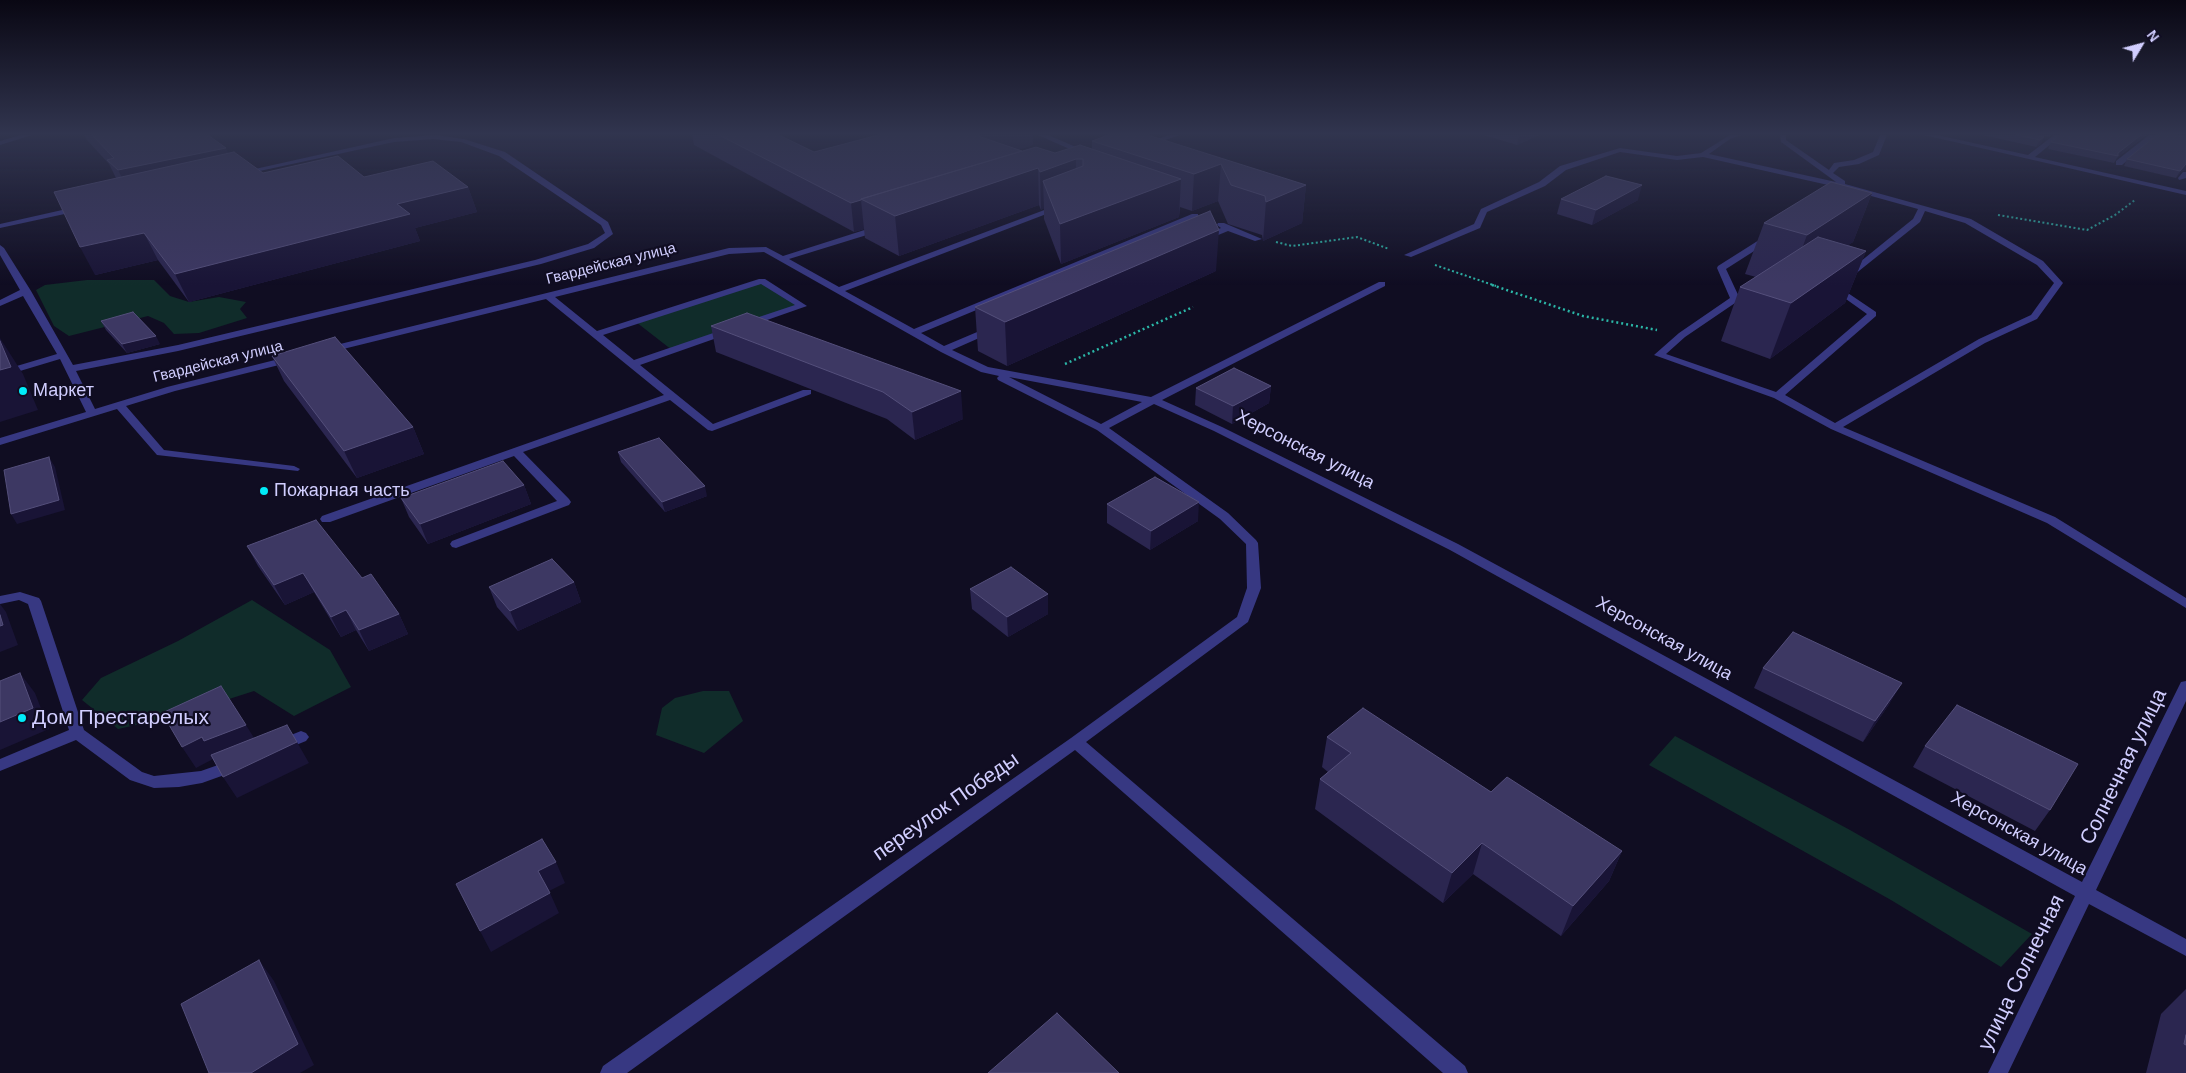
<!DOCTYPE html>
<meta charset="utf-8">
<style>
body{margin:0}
#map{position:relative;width:2186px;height:1073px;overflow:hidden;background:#100d22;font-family:Arial,sans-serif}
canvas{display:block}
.north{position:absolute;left:2116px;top:20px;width:50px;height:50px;-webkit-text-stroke:4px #100d22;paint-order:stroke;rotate:53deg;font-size:14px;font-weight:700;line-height:20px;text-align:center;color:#d1ceff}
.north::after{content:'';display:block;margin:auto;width:18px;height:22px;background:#d1ceff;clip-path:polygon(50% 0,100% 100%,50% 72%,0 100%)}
</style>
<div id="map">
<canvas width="2186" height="1073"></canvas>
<div class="north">N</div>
</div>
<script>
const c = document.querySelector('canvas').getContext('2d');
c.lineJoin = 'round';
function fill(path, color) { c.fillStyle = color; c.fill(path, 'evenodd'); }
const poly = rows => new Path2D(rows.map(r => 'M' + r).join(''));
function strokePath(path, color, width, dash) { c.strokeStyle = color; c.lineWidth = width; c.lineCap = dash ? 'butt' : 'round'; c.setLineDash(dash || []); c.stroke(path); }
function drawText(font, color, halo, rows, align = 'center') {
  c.font = font + ' Arial,sans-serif'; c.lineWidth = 4.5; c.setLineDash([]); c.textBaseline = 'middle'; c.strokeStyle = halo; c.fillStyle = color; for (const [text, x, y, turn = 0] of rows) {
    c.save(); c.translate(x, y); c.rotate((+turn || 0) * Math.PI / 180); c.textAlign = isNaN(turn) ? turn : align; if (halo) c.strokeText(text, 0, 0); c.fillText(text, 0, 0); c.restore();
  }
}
fill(poly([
 [87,280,154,280,170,296,189,302,219,297,246,302,240,309,247,318,199,333,174,334,164,323,148,316,69,336,54,326,36,290,45,285],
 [762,281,802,306,672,350,636,322],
 [252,600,330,650,351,687,294,716,254,691,173,717,118,729,82,700,101,678,178,641],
 [703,691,729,691,743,721,704,753,656,735,662,708,675,698],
 [1675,736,1850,830,2032,934,2001,967,1891,900,1649,765]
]), '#102c2a');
strokePath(poly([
 [1998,215,2087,230,2115,215,2135,200],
 [1276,242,1292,246,1357,237,1389,249],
 [1435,265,1496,286]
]), '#2bb6a7', 2, [2, 2.5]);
strokePath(poly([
 [1492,285,1583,316,1657,330],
 [1065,364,1193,307]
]), '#2bb6a7', 2.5, [2, 3]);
fill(poly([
 [21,135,32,135,0,145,0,141,21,135],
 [436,135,464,139,505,152,608,222,613,234,594,248,541,264,178,351,76,371,95,409,167,387,291,356,295,357,295,361,175,391,126,406,164,450,294,466,300,469,298,471,157,455,117,409,0,445,0,438,86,412,60,359,0,377,0,371,57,354,23,296,0,306,0,300,20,290,0,255,0,245,4,248,31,291,73,365,178,345,535,260,588,244,605,233,601,225,499,156,461,142,433,139,394,142,241,175,237,173,394,138,436,135],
 [1038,135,1048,135,1090,153,1083,155,1038,135],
 [1169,135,1180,135,1147,146,1144,144,1169,135],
 [1730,135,1741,135,1730,139,1709,154,1836,182,1781,142,1780,135,1786,135,1786,140,1829,170,1834,163,1854,160,1873,152,1880,135,1887,135,1879,155,1859,164,1839,167,1833,173,1845,181,1845,184,1971,219,2043,261,2063,283,2037,319,1985,343,1843,427,2055,517,2186,598,2186,608,2047,523,1831,429,1774,398,1654,355,1679,333,1730,298,1717,268,1718,266,1767,235,1773,235,1773,239,1726,269,1740,299,1738,301,1685,337,1666,354,1776,392,1867,314,1829,287,1913,219,1918,209,1846,189,1703,157,1677,160,1620,152,1566,170,1545,186,1487,212,1480,228,1411,257,1404,255,1474,224,1481,209,1539,182,1560,166,1620,148,1677,156,1701,153,1730,135],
 [1925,211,1965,223,2037,265,2054,283,2031,315,1979,339,1835,423,1785,395,1876,316,1876,312,1839,287,1920,222,1925,211],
 [1924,135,1937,135,2028,155,2054,135,2062,135,2035,157,2186,191,2186,195,1924,135],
 [2149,135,2157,135,2122,165,2116,165,2116,161,2149,135],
 [2183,172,2186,172,2186,178,2179,180,2178,178,2183,172],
 [80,206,83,206,83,210,0,228,0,224,80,206],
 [1055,206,1062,208,845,291,914,329,1192,214,1198,214,1198,218,921,333,944,346,989,327,995,327,995,331,952,350,988,367,1151,397,1379,282,1385,282,1385,286,1162,400,1222,427,1458,544,2082,882,2179,686,2181,682,2186,681,2186,701,2096,890,2186,939,2186,956,2089,904,2008,1073,1988,1073,2075,896,1450,550,1214,431,1154,404,1109,428,1228,513,1256,540,1258,543,1261,588,1248,622,1086,742,1465,1066,1468,1073,1443,1073,1075,750,627,1073,600,1073,603,1066,1071,738,1237,617,1247,588,1246,544,1220,519,1097,430,998,380,997,378,999,376,981,372,941,352,764,252,729,254,555,297,597,331,759,279,765,279,807,306,750,326,744,326,744,322,795,305,761,284,603,335,634,360,725,329,731,329,731,333,640,365,713,424,803,390,811,390,811,394,712,431,708,430,670,400,523,452,569,499,571,502,569,505,456,548,452,547,450,544,452,541,557,501,514,456,330,522,322,522,320,519,322,516,664,395,546,299,327,353,322,350,324,348,729,248,766,247,783,256,877,226,883,226,883,230,789,259,839,287,1055,206],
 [1009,377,1142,402,1101,424,1009,377],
 [1218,223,1224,223,1262,239,1255,241,1228,231,1206,240,1200,240,1200,236,1221,228,1217,225,1218,223],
 [20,592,39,598,41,601,84,730,142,772,154,776,201,771,235,759,241,761,243,765,241,769,202,783,179,787,154,788,130,780,76,740,0,771,0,759,69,730,28,604,19,600,0,604,0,596,20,592],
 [301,731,306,733,309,737,306,741,281,751,276,749,273,745,276,741,301,731]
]), '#373882');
fill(poly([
 [84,135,208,135,229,153,263,173,364,177,468,187,477,212,415,228,420,241,189,302,158,260,95,275,116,178,109,164,87,140],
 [692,135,779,135,814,152,878,135,1033,135,1033,145,1018,150,1022,151,1055,153,1092,149,1092,141,1108,135,1306,185,1302,223,1263,241,1262,235,1228,224,1218,201,1192,211,1180,207,1179,217,1061,264,1044,219,1044,208,1041,210,1039,205,899,256,865,238,864,229,854,232,694,145],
 [1484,135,1539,135,1517,145],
 [1983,135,2038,135,2041,144,2036,147],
 [2040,135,2051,135,2049,137],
 [2060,135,2146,135,2117,158,2114,163,2048,149,2051,142],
 [2177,135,2186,135,2186,170,2182,171,2176,178,2124,166,2127,159,2184,137],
 [1872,193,1853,242,1848,245,1866,251,1845,303,1770,359,1721,341,1740,287,1756,277,1745,274,1764,223],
 [1561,199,1638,200,1592,225,1557,214],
 [1216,271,1007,366,978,351,975,307],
 [101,321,160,344,127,353,106,330],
 [711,326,963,419,915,440,887,419,716,352],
 [272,356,413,427,424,454,357,478,284,381],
 [1271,386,1269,403,1232,424,1195,405,1196,388],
 [618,452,707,496,665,512,621,462],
 [524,485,531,504,428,544,409,517,401,498],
 [1107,504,1198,521,1150,550,1107,523],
 [247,546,362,578,399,614,408,634,369,651,356,630,341,637,314,592,285,605,258,566],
 [574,582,581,602,518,631,497,607,489,587],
 [970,589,1048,594,1048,614,1008,637,972,609],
 [1763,668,1890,703,1863,742,1754,688],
 [1327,737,1491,792,1622,851,1609,881,1561,936,1473,874,1443,903,1315,809,1320,779,1328,772,1322,767],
 [1925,746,2050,810,2035,831,1913,767],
 [2186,989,2186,1073,2146,1073,2161,1014]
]), '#2b2650');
fill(poly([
 [980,135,1033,135,1033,145,980,162,978,136],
 [1519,135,1539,135,1517,145],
 [2141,135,2146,135,2117,158,2118,153],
 [2044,137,2041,144,2036,147,2040,140],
 [226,148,236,171,130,194,118,170],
 [1076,159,1076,196,1043,181,1044,208,1041,210,1040,172],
 [1221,164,1218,201,1192,211,1194,174],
 [2186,164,2186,170,2182,171,2176,178,2180,171],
 [1038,168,1039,205,899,256,895,216],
 [1181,179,1179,217,1061,264,1060,224],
 [1306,185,1302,223,1263,241,1266,202],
 [1642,185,1638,200,1592,225,1596,210],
 [468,187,477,212,415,228,420,241,189,302,175,274,397,204],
 [1872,193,1853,242,1788,287,1807,235],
 [861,200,864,229,854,232,851,203],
 [1219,230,1216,271,1007,366,1005,322],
 [144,233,158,260,95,275,80,247],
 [1866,251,1845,303,1770,359,1791,303],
 [156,336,160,344,127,353,122,344],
 [0,338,23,374,38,410,0,422],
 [1271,386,1269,403,1232,424,1233,406],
 [961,391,963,419,915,440,912,412],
 [413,427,424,454,357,478,344,451],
 [49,457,55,467,65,510,17,524,11,514],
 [524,485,531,504,428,544,420,524],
 [705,486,707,496,665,512,662,502],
 [1199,502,1198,521,1150,550,1151,531],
 [303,573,314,592,285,605,274,585],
 [574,582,581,602,518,631,510,611],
 [1048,594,1048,614,1008,637,1007,617],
 [0,604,6,612,18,645,0,652],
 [346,610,356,630,341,637,331,617],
 [399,614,408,634,369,651,359,630],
 [20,673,35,693,49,729,0,750,0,722],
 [1902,683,1890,703,1863,742,1875,721],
 [246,725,259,746,215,758,196,768,182,747,202,737],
 [297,742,309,763,237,798,223,777],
 [1482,843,1473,874,1443,903,1452,873],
 [1622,851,1609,881,1561,936,1573,906],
 [556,862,565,883,547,892,538,871],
 [550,893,559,913,491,952,480,931],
 [259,960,274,981,314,1065,300,1073,251,1073]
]), '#191436');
const building = poly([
 [92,135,208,135,226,148,118,170,107,160,114,158,92,135],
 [719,135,779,135,814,152,878,135,980,135,978,136,1022,151,861,199,861,200,851,203,719,135],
 [1108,135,1148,135,1306,185,1266,202,1265,196,1231,185,1221,164,1194,174,1092,141,1108,135],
 [2017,135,2038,135,2044,137,2040,140,2017,135],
 [2060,135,2141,135,2118,153,2118,156,2051,142,2060,135],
 [2157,135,2175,135,2186,137,2186,164,2180,171,2127,159,2157,135],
 [1080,145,1181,179,1060,224,1043,181,1083,166,1083,159,1076,159,1040,172,1038,168,895,216,861,199,1036,147,1055,153,1080,145],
 [234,152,263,173,338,156,364,177,433,161,468,187,397,204,410,214,175,274,144,233,80,247,54,192,234,152],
 [1606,176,1642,185,1596,210,1561,199,1606,176],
 [1831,182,1872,193,1807,235,1764,223,1831,182],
 [1210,211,1219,230,1005,322,975,307,1210,211],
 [1818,237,1866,251,1791,303,1740,287,1818,237],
 [133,312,156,336,122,344,101,321,133,312],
 [747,313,961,391,912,412,883,392,711,326,747,313],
 [335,337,413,427,344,451,272,356,335,337],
 [0,341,11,367,0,370,0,341],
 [1234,368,1271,386,1233,406,1196,388,1234,368],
 [659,438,705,486,662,502,618,452,659,438],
 [49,457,59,500,11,514,4,470,49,457],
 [503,461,524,485,420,524,401,498,503,461],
 [1155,477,1199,502,1151,531,1107,504,1155,477],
 [316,520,362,578,371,574,399,614,359,630,346,610,331,617,303,573,274,585,247,546,316,520],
 [552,559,574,582,510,611,489,587,552,559],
 [1011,567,1048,594,1007,617,970,589,1011,567],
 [0,615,3,625,0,626,0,615],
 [1793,632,1902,683,1875,721,1763,668,1793,632],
 [20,673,33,708,0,722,0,681,20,673],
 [221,686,246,725,204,741,202,737,182,747,162,713,221,686],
 [1957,705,2078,764,2050,810,1925,746,1957,705],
 [1363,708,1491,792,1507,777,1622,851,1573,906,1482,843,1452,873,1320,779,1351,753,1327,737,1363,708],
 [287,725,297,742,223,777,211,755,287,725],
 [542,839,556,862,538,871,550,893,480,931,456,884,542,839],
 [259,960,298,1044,251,1073,209,1073,181,1004,259,960],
 [1057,1013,1119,1073,988,1073,1057,1013],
 [2186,1035,2186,1045,2184,1044,2186,1035]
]);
fill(building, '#3d3863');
strokePath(building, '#544f7b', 1);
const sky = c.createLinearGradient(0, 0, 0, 285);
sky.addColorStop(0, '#090713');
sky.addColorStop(0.47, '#31354f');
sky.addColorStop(1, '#31354f00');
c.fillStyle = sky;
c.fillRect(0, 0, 2186, 285);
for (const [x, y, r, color] of [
 [23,391,5,"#00ecf9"],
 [264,491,5,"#00ecf9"],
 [22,718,5,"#00ecf9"]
]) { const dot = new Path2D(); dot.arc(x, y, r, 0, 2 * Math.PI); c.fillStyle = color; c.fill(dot); strokePath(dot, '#100d22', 2); }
drawText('15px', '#d1ceff', '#100d22', [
 ["Гвардейская улица",611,264,-14],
 ["Гвардейская улица",218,362,-14]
]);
drawText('18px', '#d1ceff', '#100d22', [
 ["Маркет",33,391],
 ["Пожарная часть",274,491]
], 'left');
drawText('18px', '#d1ceff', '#100d22', [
 ["Херсонская улица",1305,450,27],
 ["Херсонская улица",1664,639,29],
 ["Херсонская улица",2019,834,29]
]);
drawText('21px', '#d1ceff', '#100d22', [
 ["Дом Престарелых",32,718]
], 'left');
drawText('21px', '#d1ceff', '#100d22', [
 ["Солнечная улица",2124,767,-64],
 ["переулок Победы",946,807,-35],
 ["улица Солнечная",2022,973,-64]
]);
</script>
